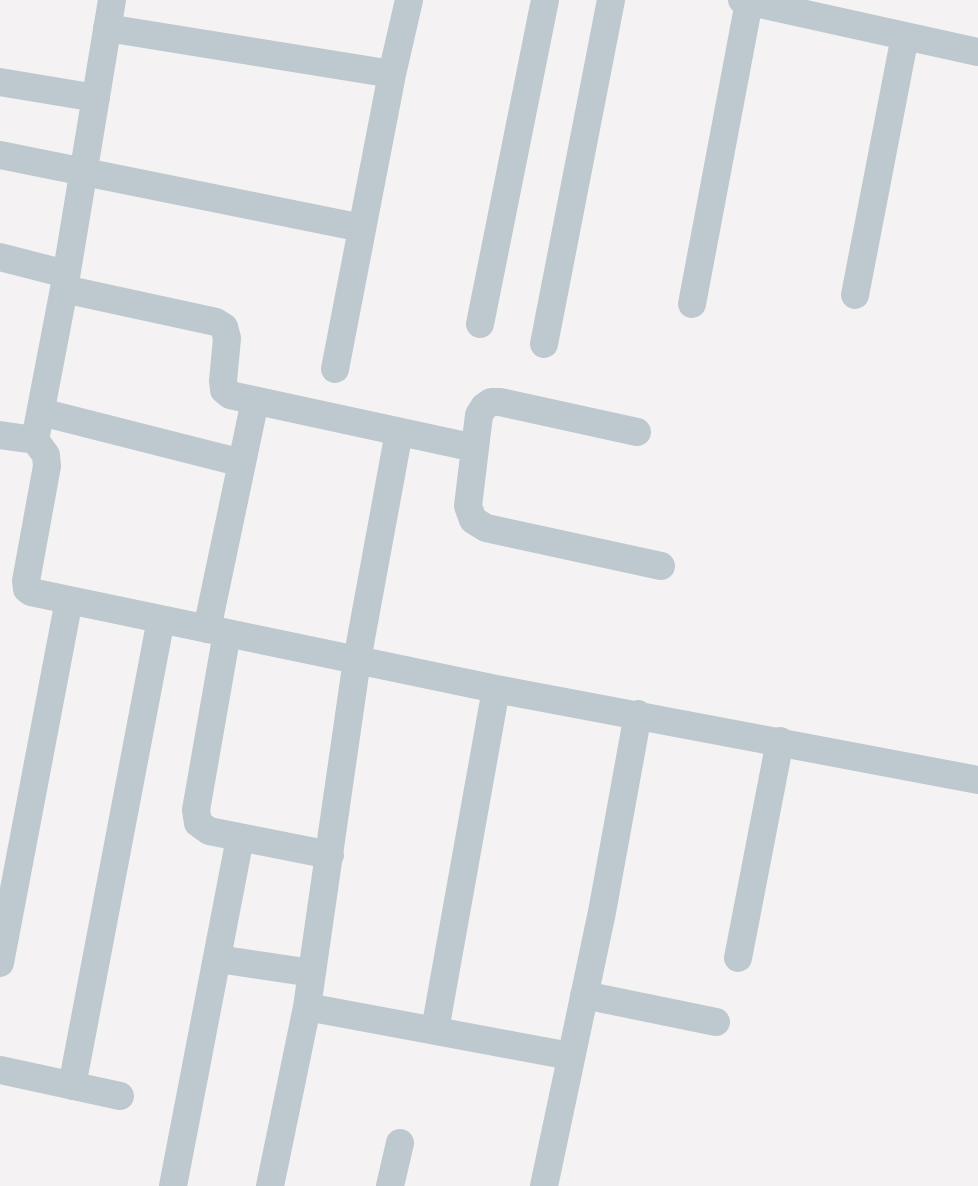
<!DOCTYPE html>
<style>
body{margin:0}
canvas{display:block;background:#f4f2f2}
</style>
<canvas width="978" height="1186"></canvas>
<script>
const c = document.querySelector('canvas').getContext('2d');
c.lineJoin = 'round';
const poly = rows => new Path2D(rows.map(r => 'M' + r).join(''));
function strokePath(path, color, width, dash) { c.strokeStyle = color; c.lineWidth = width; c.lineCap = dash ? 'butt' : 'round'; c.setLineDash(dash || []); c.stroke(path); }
strokePath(poly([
 [742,0,978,52],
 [107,28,392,74],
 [0,82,96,98],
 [0,155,362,228],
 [0,257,66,274],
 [64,289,216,322,224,327,227,338,223,381,224,390,230,395,475,448],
 [855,295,905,36],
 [692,304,749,2],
 [480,324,545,0],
 [544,344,611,0],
 [335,369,392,74,409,0],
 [41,412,242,463],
 [637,432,500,402,491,402,484,407,479,415,468,506,473,520,486,528,661,566],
 [0,435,35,440,64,289,112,0],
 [35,440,46,455,47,466,26,581,27,589,31,592,69,600],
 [207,629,255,401],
 [227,633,196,810,198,823,209,831,330,855],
 [738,958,780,741],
 [218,959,312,973],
 [0,963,69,600,496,689,978,780],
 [584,995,716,1022],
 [307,1007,570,1056],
 [435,1030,496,689],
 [0,1070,120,1096],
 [72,1086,161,619],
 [173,1186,240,838],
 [270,1186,307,1007,357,660,399,432],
 [390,1186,400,1143],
 [544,1186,602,912,638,714]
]), '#bdc9ce', 28);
</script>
